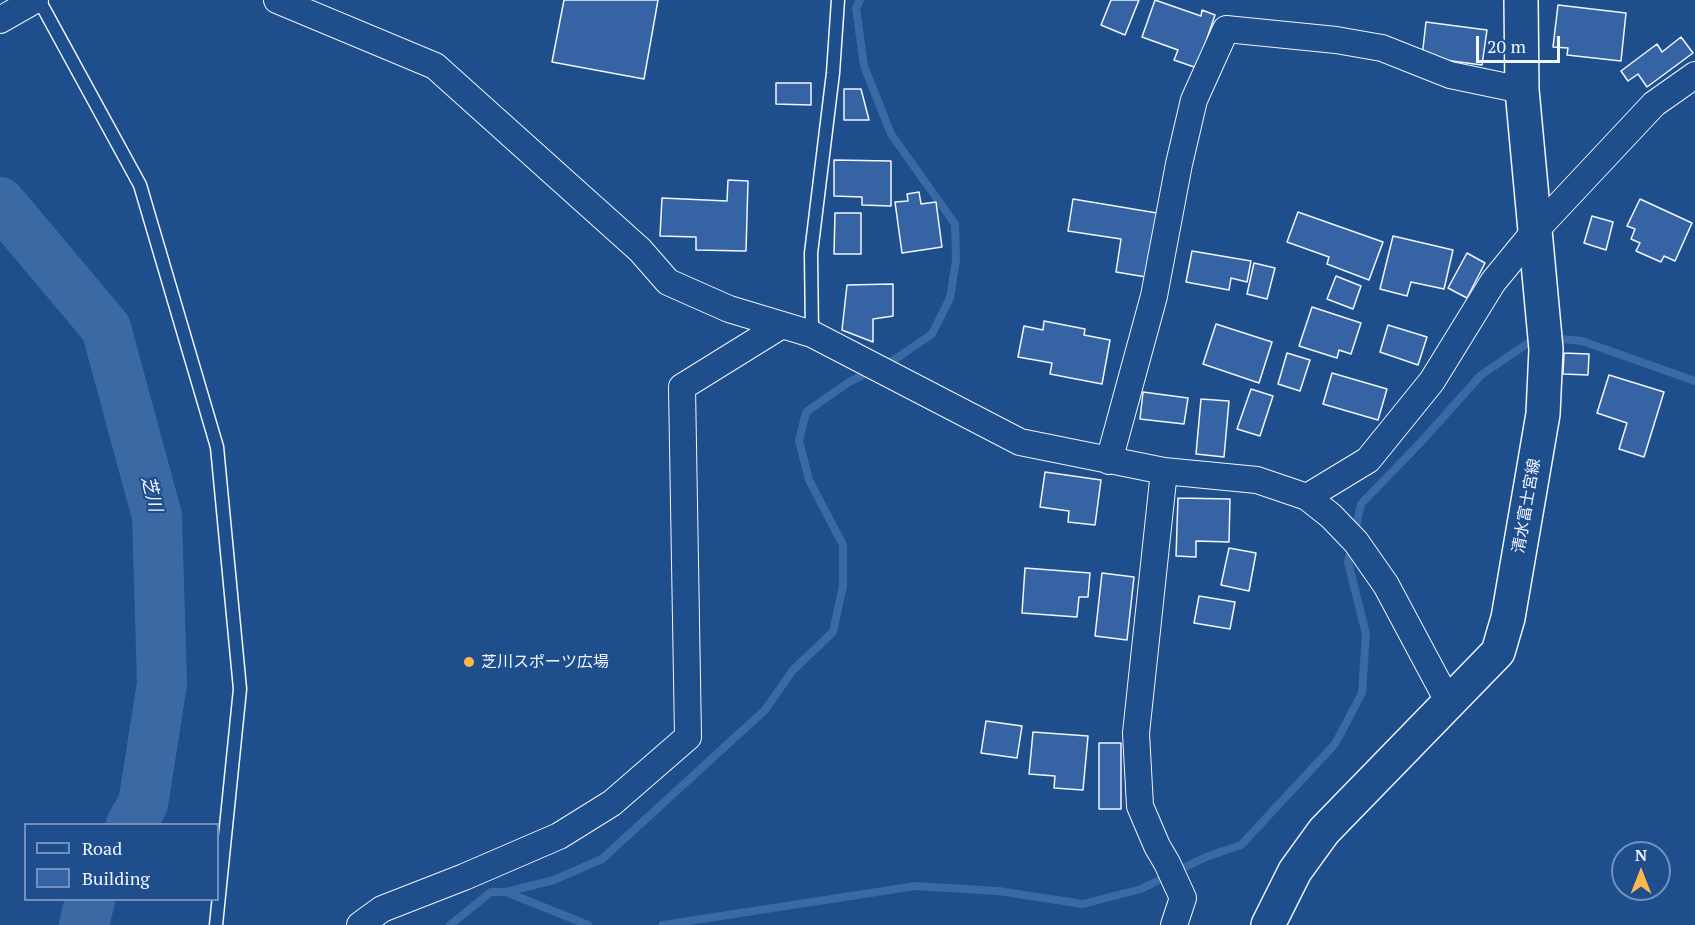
<!DOCTYPE html>
<meta charset="utf-8">
<style>
body{margin:0}
#map{position:relative;width:1695px;height:925px;overflow:hidden;background:#1f4e8c;font-family:"PT Serif",serif}
canvas{display:block}
.legend{position:absolute;left:24px;top:823px;width:195px;height:78px;box-sizing:border-box;background:#1f4e8c;border:2px solid #7391ba;margin:0;padding:8px 10px;list-style:none;font-size:18px;color:#f2f6ff}
.legend li{display:flex;align-items:center;gap:12px;height:30px}
.legend b{width:30px;border:2px solid #7391ba}
.north{position:absolute;left:1611px;top:841px;width:60px;height:60px;box-sizing:border-box;background:#1f4e8c;border:2px solid #7391ba;border-radius:50%;rotate:0deg;font-size:16px;font-weight:700;line-height:24px;text-align:center;color:#f2f6ff}
.north::after{content:'';display:block;margin:auto;width:21px;height:27px;background:#ffb74d;clip-path:polygon(50% 0,100% 100%,50% 72%,0 100%)}
.scale{position:absolute;left:1476px;top:36px;width:84px;height:27px;box-sizing:border-box;border:3px solid #f2f6ff;border-top:0;padding-left:8px;font-size:18px;line-height:21px;white-space:nowrap;color:#f2f6ff;-webkit-text-stroke:4px #1f4e8c;paint-order:stroke}
</style>
<div id="map">
<canvas width="1695" height="925"></canvas>
<ul class="legend">
<li><b style="height:8px;background:#1f4e8c"></b>Road</li>
<li><b style="height:16px;background:#3563a3"></b>Building</li>
</ul>
<div class="north">N</div>
<div class="scale">20 m</div>
</div>
<script>
const c = document.querySelector('canvas').getContext('2d');
c.lineJoin = 'round';
const poly = rows => new Path2D(rows.map(r => 'M' + r).join(''));
function strokePath(path, color, width, dash) { c.strokeStyle = color; c.lineWidth = width; c.lineCap = dash ? 'butt' : 'round'; c.setLineDash(dash || []); c.stroke(path); }
function fill(path, color) { c.fillStyle = color; c.fill(path, 'evenodd'); }
function drawText(font, color, halo, rows, align = 'center') {
  c.font = font + ' "PT Serif","Noto Sans JP",serif'; c.lineWidth = 4.5; c.setLineDash([]); c.textBaseline = 'middle'; c.strokeStyle = halo; c.fillStyle = color; for (const [text, x, y, turn = 0] of rows) {
    c.save(); c.translate(x, y); c.rotate((+turn || 0) * Math.PI / 180); c.textAlign = isNaN(turn) ? turn : align; if (halo) c.strokeText(text, 0, 0); c.fillText(text, 0, 0); c.restore();
  }
}
strokePath(poly([
 [1552,338,1582,341,1695,381],
 [506,892,588,925],
 [450,925,491,892,506,892,554,880,602,859,765,710,793,670,833,632,843,586,843,545,809,480,799,441,806,412,849,382,897,358,932,334,950,298,956,260,955,224,891,134,864,66,856,8,860,0],
 [663,925,916,886,998,891,1083,904,1141,889,1206,857,1241,845,1335,744,1362,693,1366,634,1348,562,1361,504,1421,442,1481,375,1537,337]
]), '#3b69a3', 8);
strokePath(poly([
 [0,202,106,328,157,516,162,684,143,804,131,824],
 [84,925,90,900]
]), '#3b69a3', 50);
const building = poly([
 [564,0,658,0,644,79,552,62,564,0],
 [1111,0,1139,0,1125,35,1101,25,1111,0],
 [1155,0,1201,16,1202,10,1215,15,1197,68,1174,60,1178,50,1142,37,1155,0],
 [1558,5,1626,13,1621,61,1567,55,1568,48,1553,47,1558,5],
 [1426,22,1487,30,1482,65,1422,57,1426,22],
 [1681,37,1693,53,1647,87,1638,74,1628,81,1621,71,1657,44,1662,52,1681,37],
 [776,83,811,83,811,105,776,104,776,83],
 [844,89,861,89,869,120,844,120,844,89],
 [834,160,891,161,891,206,862,205,862,197,834,196,834,160],
 [728,180,748,181,746,251,696,250,696,237,660,236,662,198,727,201,728,180],
 [919,192,921,204,936,202,942,247,902,253,895,202,908,201,907,194,919,192],
 [1073,199,1157,213,1146,277,1116,272,1121,239,1068,231,1073,199],
 [1640,199,1692,223,1675,261,1664,256,1661,262,1636,251,1640,243,1631,239,1635,229,1627,226,1640,199],
 [1298,212,1383,242,1369,280,1327,264,1329,257,1287,242,1298,212],
 [835,213,861,213,861,254,834,254,835,213],
 [1592,216,1613,222,1606,250,1584,243,1592,216],
 [1393,236,1453,250,1444,289,1411,282,1407,296,1380,289,1393,236],
 [1192,251,1251,261,1247,282,1231,278,1229,290,1186,282,1192,251],
 [1467,253,1485,263,1467,298,1448,288,1467,253],
 [1254,263,1275,268,1267,299,1247,294,1254,263],
 [1336,276,1361,286,1353,309,1327,299,1336,276],
 [893,284,893,316,873,319,873,342,842,330,847,285,893,284],
 [1312,307,1361,323,1351,354,1339,350,1337,358,1299,346,1312,307],
 [1044,321,1085,329,1084,335,1110,340,1102,384,1050,374,1052,363,1018,357,1024,326,1043,330,1044,321],
 [1216,324,1272,342,1259,383,1203,364,1216,324],
 [1388,325,1427,337,1418,365,1380,352,1388,325],
 [1287,353,1310,360,1300,391,1278,384,1287,353],
 [1564,353,1589,354,1588,375,1563,374,1564,353],
 [1332,373,1387,389,1378,420,1323,404,1332,373],
 [1609,375,1664,392,1644,457,1619,449,1627,423,1597,413,1609,375],
 [1251,389,1273,396,1260,436,1237,429,1251,389],
 [1143,392,1188,398,1184,424,1140,419,1143,392],
 [1201,399,1229,401,1224,457,1196,454,1201,399],
 [1045,472,1101,480,1095,525,1068,522,1069,511,1040,507,1045,472],
 [1178,498,1230,499,1229,542,1196,541,1196,557,1176,556,1178,498],
 [1229,548,1256,553,1249,591,1221,585,1229,548],
 [1025,568,1090,573,1088,597,1079,597,1077,617,1022,613,1025,568],
 [1102,573,1134,577,1127,640,1095,636,1102,573],
 [1199,596,1235,602,1230,629,1194,623,1199,596],
 [986,721,1022,726,1017,758,981,753,986,721],
 [1033,732,1088,736,1083,790,1054,788,1055,776,1029,774,1033,732],
 [1099,743,1121,743,1121,809,1099,809,1099,743]
]);
fill(building, '#3563a3');
strokePath(building, '#f2f6ff', 1.5);
const lane = poly([
 [39,0,140,185,217,447,240,689,216,925],
 [812,334,811,253,833,73,838,0]
]);
const street = poly([
 [277,0,435,66,640,250,668,282,729,309,812,334,1020,442,1164,471,1257,480,1307,497,1331,516,1356,542,1386,585,1449,703],
 [0,20,35,0],
 [1109,461,1154,296,1179,164,1194,100,1226,29,1336,40,1382,48,1450,75,1522,90],
 [1164,471,1136,733,1140,806,1157,846,1167,863,1183,898,1174,925],
 [1307,497,1368,460,1432,381,1493,282,1534,232,1654,104,1695,75],
 [360,925,382,909,464,877,559,836,612,803,688,737,682,387,782,325]
]);
const primary = poly([
 [1268,925,1295,871,1324,831,1498,652,1508,618,1543,414,1546,349,1522,90,1521,0]
]);
strokePath(lane, '#f2f6ff', 15);
strokePath(street, '#f2f6ff', 28);
strokePath(primary, '#f2f6ff', 36);
strokePath(lane, '#1f4e8c', 12);
strokePath(street, '#1f4e8c', 26);
strokePath(primary, '#1f4e8c', 33);
for (const [x, y, r, color] of [
 [469,662,6,"#ffb74d"]
]) { const dot = new Path2D(); dot.arc(x, y, r, 0, 2 * Math.PI); c.fillStyle = color; c.fill(dot); strokePath(dot, '#1f4e8c', 2); }
drawText('16px', '#f2f6ff', '#1f4e8c', [
 ["清水富士宮線",1527,506,-80]
]);
drawText('16px', '#f2f6ff', '#1f4e8c', [
 ["芝川スポーツ広場",481,662]
], 'left');
drawText('italic 18px', '#f2f6ff', '#1f4e8c', [
 ["芝川",151,494,76]
]);
</script>
